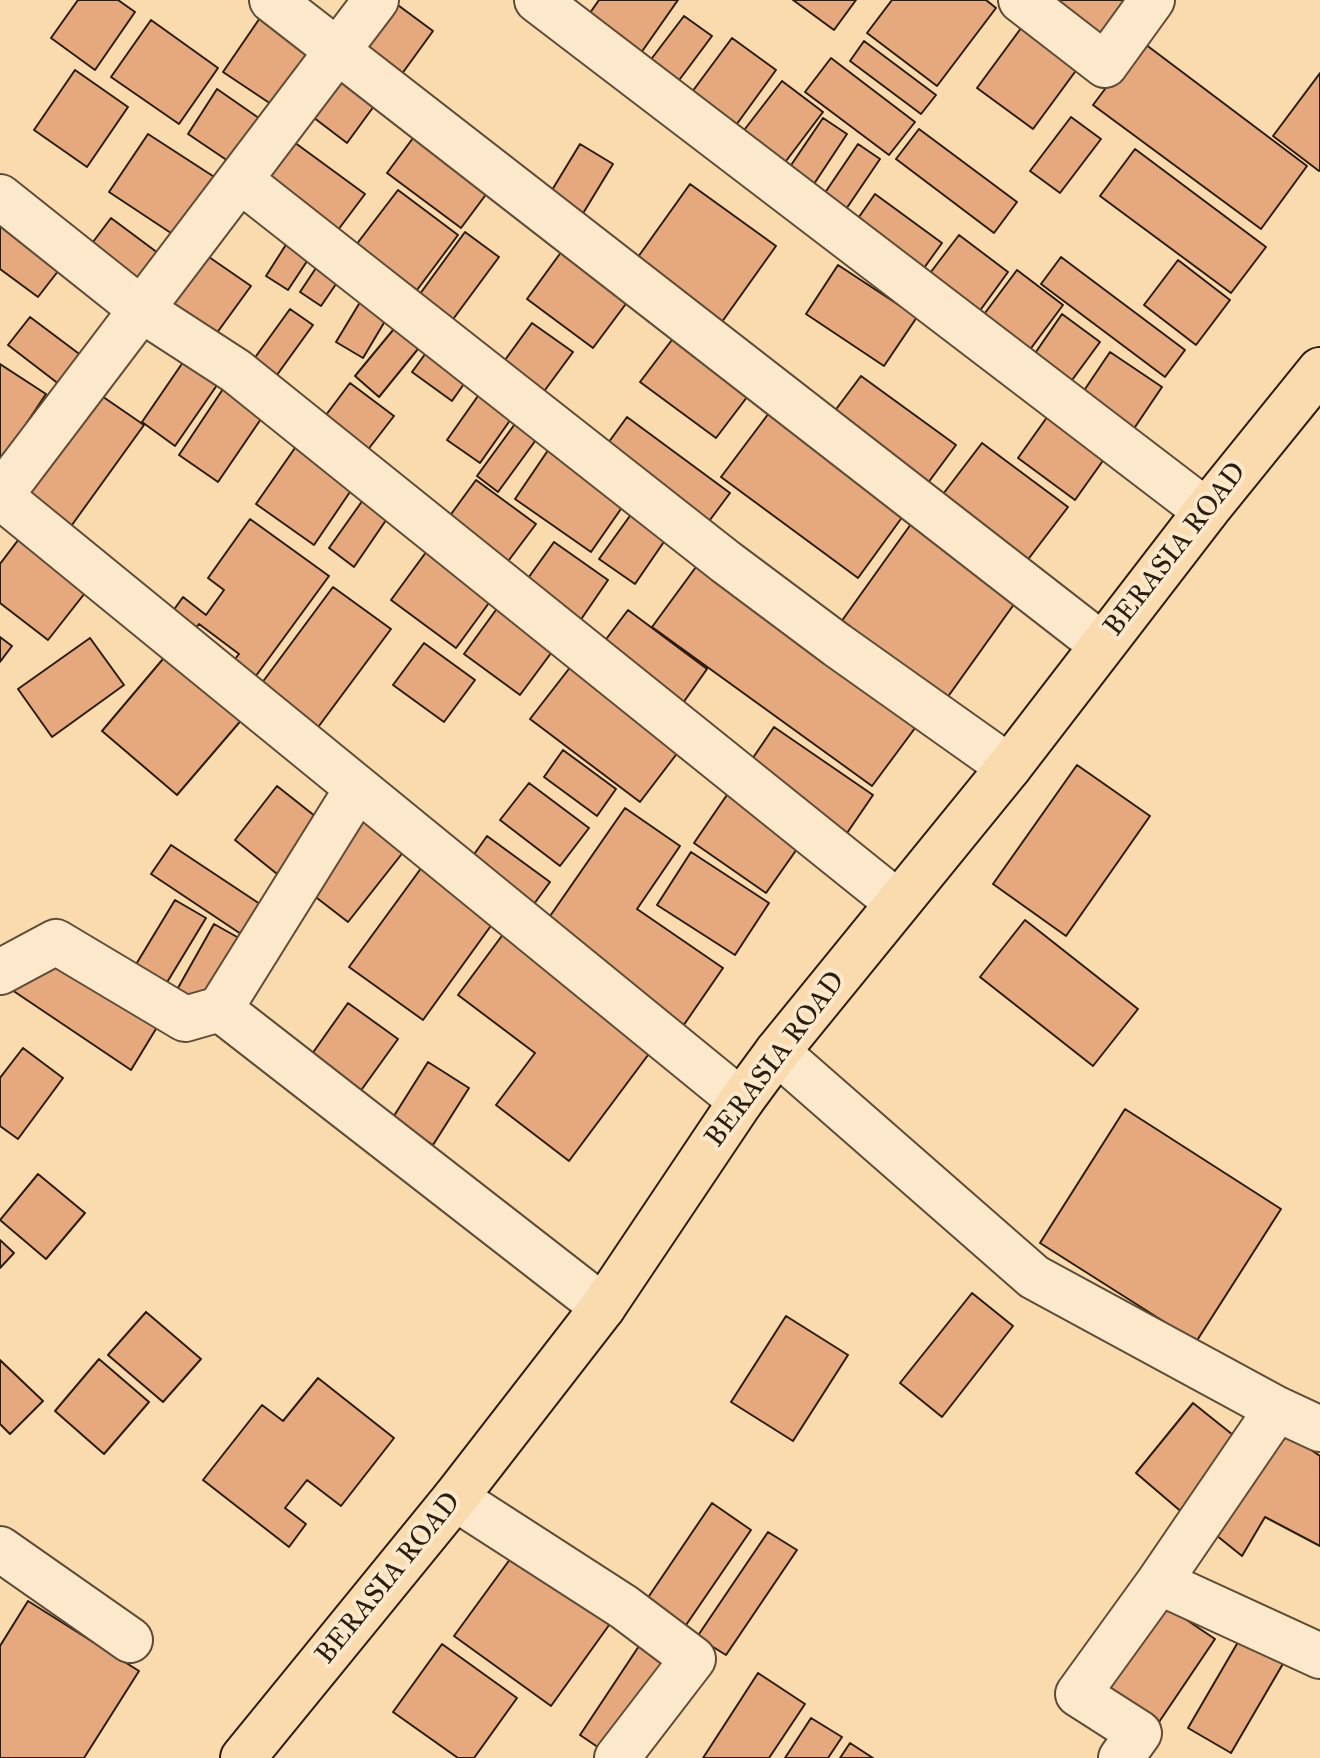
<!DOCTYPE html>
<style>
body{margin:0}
canvas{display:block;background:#fadbad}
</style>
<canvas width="1320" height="1758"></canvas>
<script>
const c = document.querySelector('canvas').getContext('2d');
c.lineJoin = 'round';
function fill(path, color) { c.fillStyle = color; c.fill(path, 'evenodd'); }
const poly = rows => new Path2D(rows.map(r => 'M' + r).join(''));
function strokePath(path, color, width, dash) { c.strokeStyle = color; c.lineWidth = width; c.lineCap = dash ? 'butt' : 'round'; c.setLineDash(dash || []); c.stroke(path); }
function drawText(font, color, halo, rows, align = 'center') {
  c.font = font + ' "IM FELL Great Primer",serif'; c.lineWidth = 8; c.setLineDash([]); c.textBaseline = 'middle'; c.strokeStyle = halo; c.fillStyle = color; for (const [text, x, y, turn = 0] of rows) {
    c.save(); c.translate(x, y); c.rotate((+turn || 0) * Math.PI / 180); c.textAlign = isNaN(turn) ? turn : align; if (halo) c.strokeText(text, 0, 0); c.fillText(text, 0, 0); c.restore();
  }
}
const building = poly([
 [78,0,118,0,135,12,95,70,51,38,78,0],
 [391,0,433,31,396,82,351,50,391,0],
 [599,0,678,0,636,60,583,23,599,0],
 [793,0,856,0,834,30,793,0],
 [892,0,986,0,996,8,937,86,867,33,892,0],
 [1028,0,1138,0,1099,53,1028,0],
 [264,12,314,47,274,106,223,72,264,12],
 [684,16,712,36,674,87,646,66,684,16],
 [151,20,218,68,179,124,111,77,151,20],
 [1027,20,1083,61,1033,129,977,88,1027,20],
 [732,38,776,70,734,128,689,96,732,38],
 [864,41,936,95,921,114,850,61,864,41],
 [1141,41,1307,166,1261,229,1093,105,1141,41],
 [831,58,915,122,889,155,805,92,831,58],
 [344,60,385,91,347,143,305,111,344,60],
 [75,70,128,107,87,167,34,130,75,70],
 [1320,73,1320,170,1319,171,1273,136,1320,73],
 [782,81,823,112,780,169,738,138,782,81],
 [217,89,266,123,237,167,188,134,217,89],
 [1071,117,1101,139,1060,193,1030,171,1071,117],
 [823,118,847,134,808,193,783,177,823,118],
 [422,126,496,181,461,228,387,173,422,126],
 [919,129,1017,202,994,233,896,159,919,129],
 [148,134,219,180,180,239,109,192,148,134],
 [283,134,365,194,329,242,247,182,283,134],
 [580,144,613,164,582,215,549,195,580,144],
 [858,144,880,159,838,221,816,206,858,144],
 [1135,149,1266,247,1231,293,1100,196,1135,149],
 [690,184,776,246,719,326,633,264,690,184],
 [398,190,458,235,417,290,356,245,398,190],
 [875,194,942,243,919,275,852,227,875,194],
 [111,218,162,256,138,288,87,250,111,218],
 [0,225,69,257,38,297,0,269,0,225],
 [294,232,317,246,288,290,266,276,294,232],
 [465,232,499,257,451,322,417,298,465,232],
 [959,235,1008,272,971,323,921,285,959,235],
 [567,244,634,293,593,348,527,299,567,244],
 [193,246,251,286,211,341,155,302,193,246],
 [326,253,347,268,321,306,300,292,326,253],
 [1061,257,1185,350,1165,377,1041,284,1061,257],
 [1178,260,1230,300,1196,345,1144,305,1178,260],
 [838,265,917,317,884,366,806,314,838,265],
 [1017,270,1063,305,1026,355,979,321,1017,270],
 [368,289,394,306,363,358,336,342,368,289],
 [290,309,313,325,269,386,246,370,290,309],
 [1062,314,1100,342,1064,391,1027,365,1062,314],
 [30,317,86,359,64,388,8,345,30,317],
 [532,323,573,352,534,405,494,375,532,323],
 [398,324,422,344,379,397,355,376,398,324],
 [684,324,760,380,716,438,640,382,684,324],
 [434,342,473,371,452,401,412,372,434,342],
 [190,352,224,375,175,446,142,422,190,352],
 [1110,352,1162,387,1131,433,1079,398,1110,352],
 [0,364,46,394,0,463,0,364],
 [861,376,956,445,922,491,828,420,861,376],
 [350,383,394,416,363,456,320,423,350,383],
 [225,386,265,413,218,482,179,455,225,386],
 [485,386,518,409,480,463,447,440,485,386],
 [96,392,144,425,64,536,16,502,96,392],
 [775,405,911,505,858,578,721,477,775,405],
 [1050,413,1107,455,1075,500,1018,458,1050,413],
 [520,417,541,433,498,492,477,476,520,417],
 [627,417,730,493,701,532,598,457,627,417],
 [555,440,632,493,591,552,515,499,555,440],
 [982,443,1068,507,1023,566,937,502,982,443],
 [297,445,354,486,314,545,256,504,297,445],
 [476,480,536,524,497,576,438,532,476,480],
 [370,490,395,507,354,567,329,548,370,490],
 [637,506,672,530,635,584,599,559,637,506],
 [916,517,1022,593,942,705,836,629,916,517],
 [250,519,329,576,250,684,228,668,239,654,199,624,188,638,165,622,183,597,206,615,224,590,208,578,250,519],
 [28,527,96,579,48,640,0,603,0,564,28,527],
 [554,542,608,580,571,634,516,595,554,542],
 [432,544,497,592,456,648,391,600,432,544],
 [704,556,924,716,872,786,652,627,704,556],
 [333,587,391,629,310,738,253,695,333,587],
 [501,603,557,645,520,695,464,654,501,603],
 [628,610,707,669,678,710,598,650,628,610],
 [0,637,12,646,0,662,0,637],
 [90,638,124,685,52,737,18,689,90,638],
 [424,643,475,680,444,722,393,685,424,643],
 [168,653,244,717,177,795,102,731,168,653],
 [575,661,685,743,640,802,530,719,575,661],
 [774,727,873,795,845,836,746,768,774,727],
 [563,750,616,789,597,816,544,777,563,750],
 [1077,765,1150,816,1066,936,993,884,1077,765],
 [529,783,589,828,560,866,500,820,529,783],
 [277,786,330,828,287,882,235,840,277,786],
 [731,789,804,839,766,893,694,843,731,789],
 [369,807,412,841,348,922,304,888,369,807],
 [625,808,680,846,637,909,723,968,681,1029,539,932,625,808],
 [487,836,550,882,526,915,463,870,487,836],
 [171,845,263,906,244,936,151,874,171,845],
 [691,852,769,903,735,955,657,905,691,852],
 [430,856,503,909,423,1020,349,967,430,856],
 [175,900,206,918,163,989,132,971,175,900],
 [1025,920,1138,1009,1093,1066,980,977,1025,920],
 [214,924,246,942,206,1012,174,995,214,924],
 [507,929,657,1043,569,1161,496,1105,535,1053,458,995,507,929],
 [58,956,162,1019,131,1070,12,990,58,956],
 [348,1003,398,1039,357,1096,307,1061,348,1003],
 [23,1048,63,1078,18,1139,0,1126,0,1078,23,1048],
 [428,1062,469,1088,433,1145,392,1119,428,1062],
 [1125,1109,1281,1209,1196,1342,1040,1243,1125,1109],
 [38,1174,85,1213,46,1259,0,1220,38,1174],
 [0,1240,14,1253,0,1268,0,1240],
 [972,1293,1013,1326,942,1417,900,1383,972,1293],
 [146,1312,201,1359,163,1402,108,1355,146,1312],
 [786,1316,848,1355,793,1441,731,1402,786,1316],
 [99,1359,149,1402,104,1454,55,1411,99,1359],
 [0,1360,43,1401,10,1434,0,1424,0,1360],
 [318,1378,394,1438,341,1506,307,1480,285,1508,306,1524,289,1547,203,1480,262,1405,283,1421,318,1378],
 [1193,1403,1243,1443,1184,1514,1136,1473,1193,1403],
 [1279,1428,1320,1456,1320,1546,1265,1517,1242,1556,1211,1531,1279,1428],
 [712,1503,751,1530,684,1628,645,1602,712,1503],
 [768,1532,797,1550,726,1655,697,1637,768,1532],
 [516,1551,612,1621,551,1706,454,1636,516,1551],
 [1157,1600,1215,1639,1155,1728,1096,1687,1157,1600],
 [28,1601,139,1671,84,1758,0,1758,0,1646,28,1601],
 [1241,1637,1284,1662,1231,1753,1188,1728,1241,1637],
 [641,1643,672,1664,611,1756,580,1735,641,1643],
 [442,1644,517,1698,474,1758,458,1758,393,1712,442,1644],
 [758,1673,805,1704,769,1758,703,1758,758,1673],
 [811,1718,842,1737,828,1758,785,1758,811,1718],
 [850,1743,873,1758,840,1758,850,1743]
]);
fill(building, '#e6a97e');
strokePath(building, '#2a1d0e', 2);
const minor = poly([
 [272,0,1102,645],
 [537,0,1206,511],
 [1021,0,1105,65,1152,0],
 [240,180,726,562,837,645,1009,767],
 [0,197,142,310,236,371,898,903],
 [0,496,741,1101],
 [0,496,376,0],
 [0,972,56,942,185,1019,220,1009,357,789],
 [220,1009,603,1307],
 [777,1052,1034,1277,1277,1409,1320,1429],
 [455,1498,624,1607,693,1659,617,1758],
 [0,1549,130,1640],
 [1159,1582,1320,1656],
 [1121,1758,1139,1733,1078,1694,1159,1582,1277,1409]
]);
const major = poly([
 [243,1758,455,1498,603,1307,741,1101,777,1052,1009,767,1206,511,1320,370]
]);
strokePath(minor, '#5e4c36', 48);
strokePath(major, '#2a1d0e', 48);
strokePath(minor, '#fce8ca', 44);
strokePath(major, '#fadbad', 44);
drawText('28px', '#2a1d0e', '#fce8ca', [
 ["BERASIA ROAD",1176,550,-52],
 ["BERASIA ROAD",776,1060,-53],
 ["BERASIA ROAD",389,1579,-51]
]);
</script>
